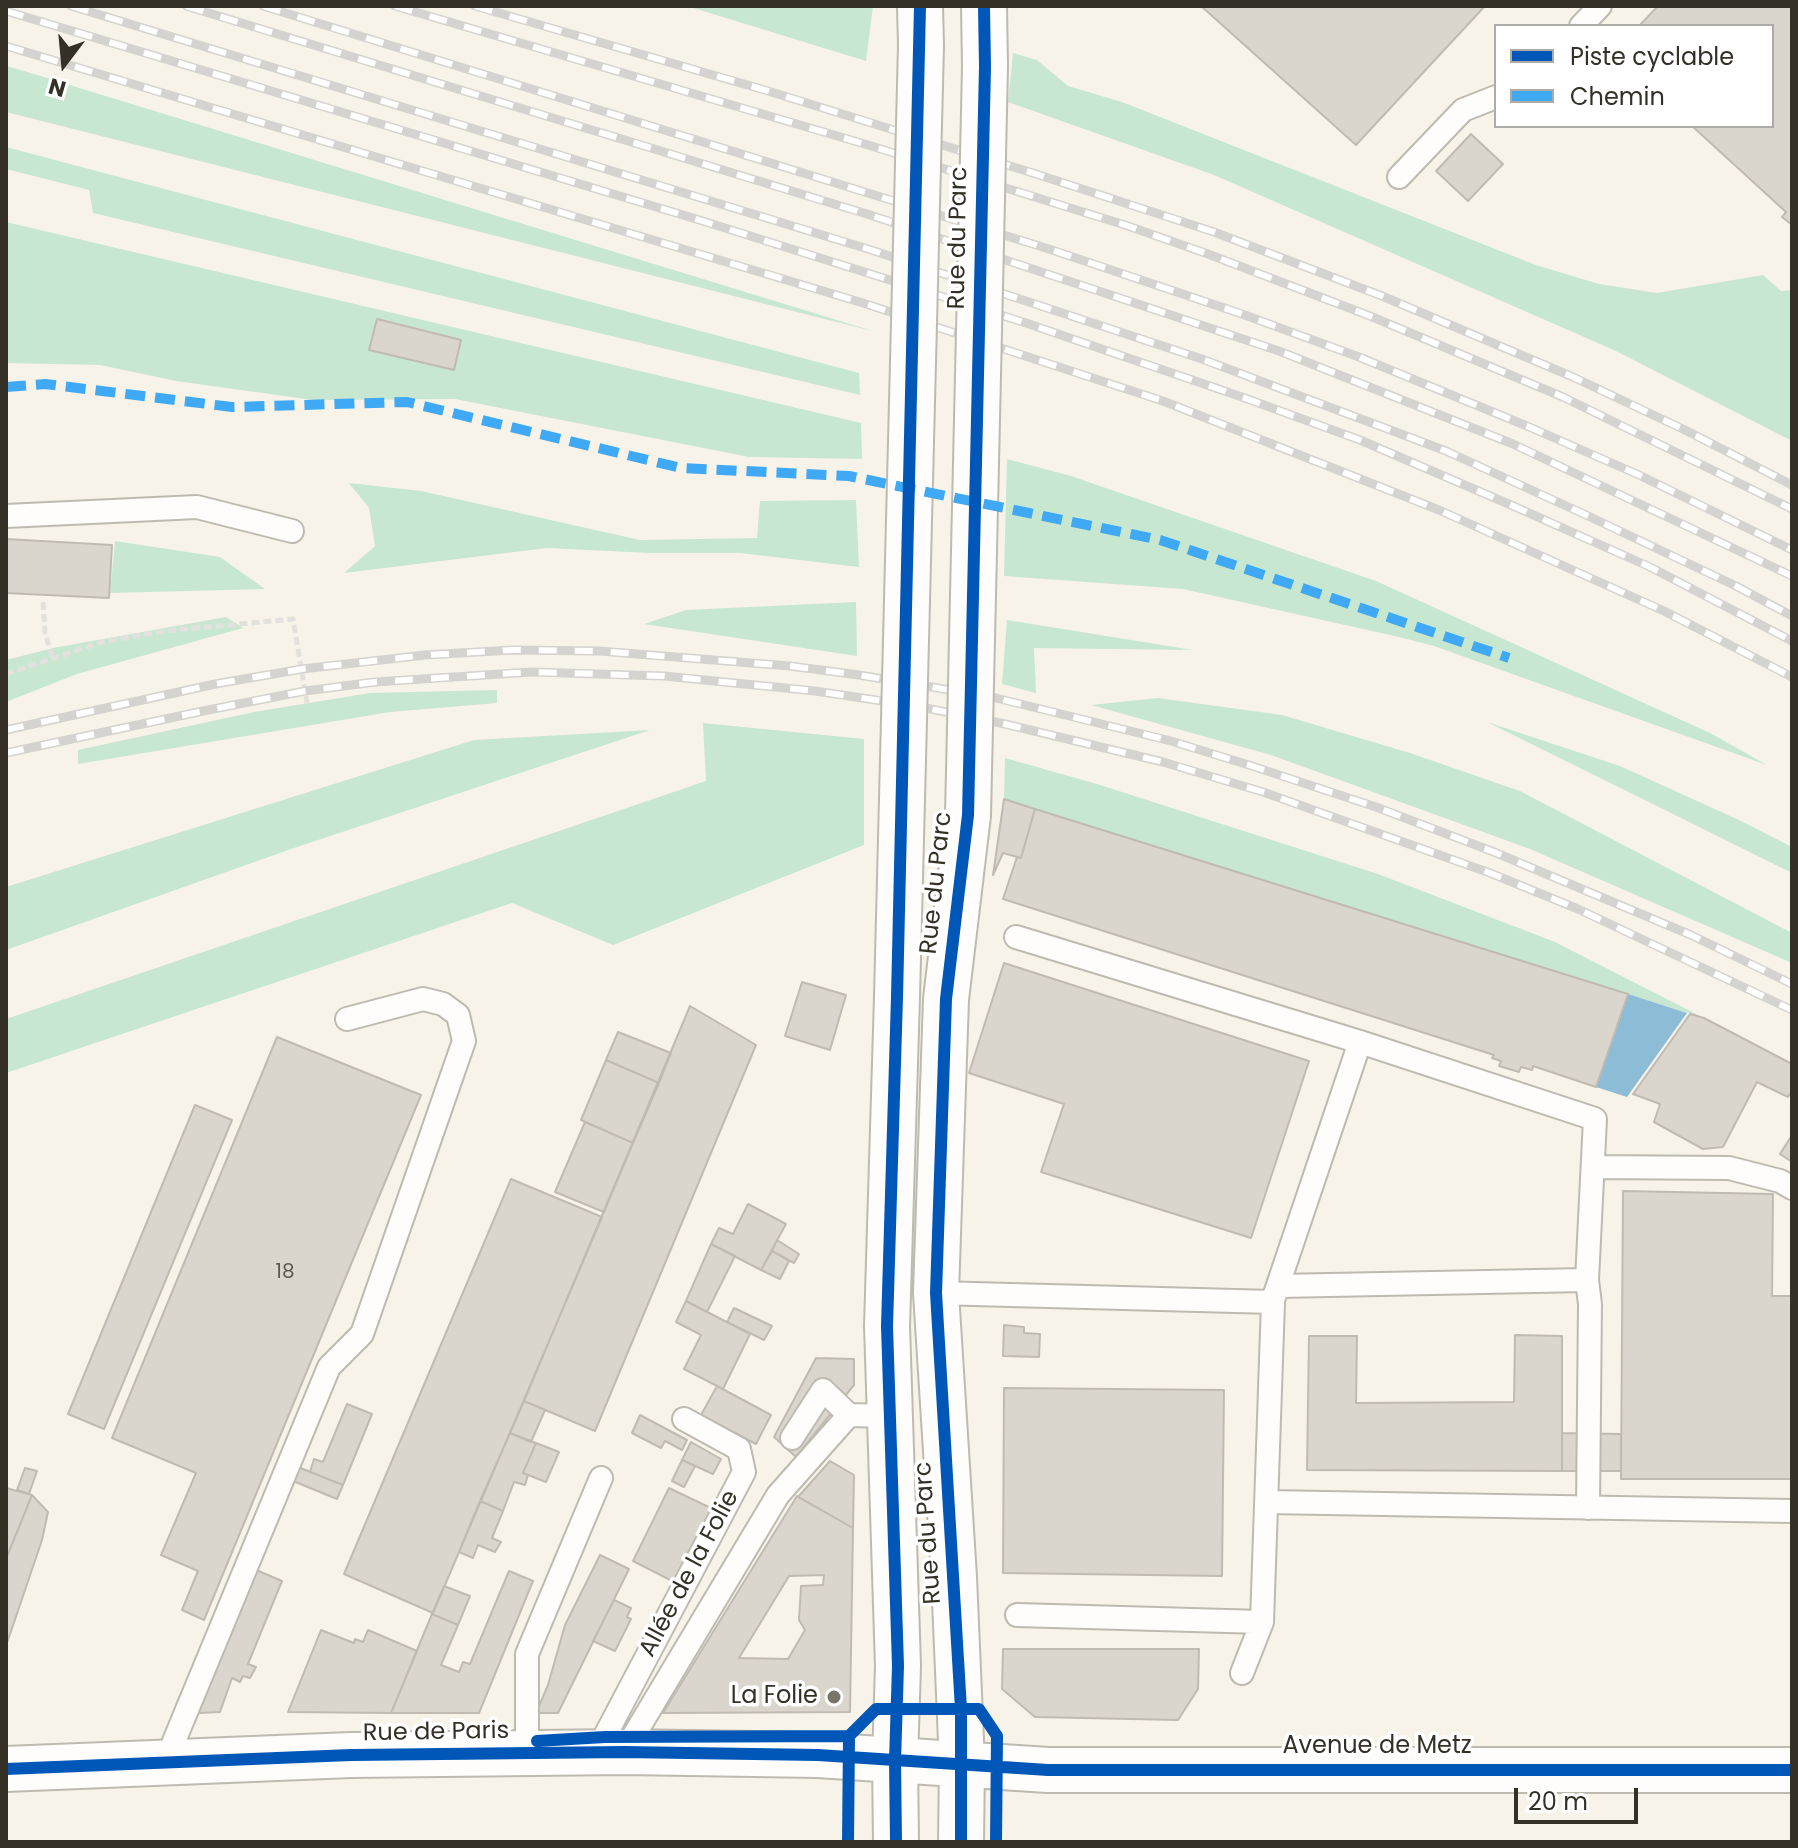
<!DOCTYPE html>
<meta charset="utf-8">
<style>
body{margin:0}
#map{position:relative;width:1798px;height:1848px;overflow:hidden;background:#f8f3e8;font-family:Poppins,sans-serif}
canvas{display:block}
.frame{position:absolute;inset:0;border:8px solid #343026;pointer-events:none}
.legend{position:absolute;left:1494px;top:24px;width:280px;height:104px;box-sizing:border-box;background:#fff;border:2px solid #aeaca8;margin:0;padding:10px 14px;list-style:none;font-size:24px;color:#343026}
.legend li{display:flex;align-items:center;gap:16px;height:40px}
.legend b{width:40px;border:2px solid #aeaca8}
.north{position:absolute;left:24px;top:24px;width:80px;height:80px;-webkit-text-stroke:6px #fff;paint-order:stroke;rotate:196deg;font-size:22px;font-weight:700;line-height:32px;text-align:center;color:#343026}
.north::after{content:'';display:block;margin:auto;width:28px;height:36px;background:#343026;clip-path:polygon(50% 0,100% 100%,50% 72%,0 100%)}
.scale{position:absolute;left:1514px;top:1788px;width:124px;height:36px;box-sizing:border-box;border:4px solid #343026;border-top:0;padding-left:10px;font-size:24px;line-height:28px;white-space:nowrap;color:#343026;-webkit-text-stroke:6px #fff;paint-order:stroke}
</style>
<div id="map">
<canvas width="1798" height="1848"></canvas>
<div class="frame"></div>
<ul class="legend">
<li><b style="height:10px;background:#0057b8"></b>Piste cyclable</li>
<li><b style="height:10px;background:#3fa9f5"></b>Chemin</li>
</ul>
<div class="north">N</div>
<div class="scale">20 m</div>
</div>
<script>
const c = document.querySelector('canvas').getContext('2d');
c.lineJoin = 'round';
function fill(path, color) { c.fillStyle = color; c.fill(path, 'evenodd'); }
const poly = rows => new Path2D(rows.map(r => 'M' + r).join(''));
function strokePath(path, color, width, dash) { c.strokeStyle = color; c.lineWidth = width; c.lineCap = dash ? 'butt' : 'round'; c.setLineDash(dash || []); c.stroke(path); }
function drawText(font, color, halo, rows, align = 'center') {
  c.font = font + ' Poppins,sans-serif'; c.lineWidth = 7; c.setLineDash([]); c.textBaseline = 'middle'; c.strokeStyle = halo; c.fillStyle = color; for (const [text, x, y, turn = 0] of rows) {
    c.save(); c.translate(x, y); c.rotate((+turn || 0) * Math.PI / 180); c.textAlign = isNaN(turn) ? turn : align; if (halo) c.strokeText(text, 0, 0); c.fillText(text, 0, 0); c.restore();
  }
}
fill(poly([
 [687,6,873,6,866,61],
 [1013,53,1037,60,1068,86,1122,102,1536,265,1599,284,1657,293,1763,275,1781,291,1792,290,1792,441,1616,351,1214,175,1008,102],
 [6,66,24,71,876,332,6,112],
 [6,147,859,373,860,395,93,213,89,190,6,169],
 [6,222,861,423,862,459,749,457,455,399,313,400,176,381,100,365,6,363],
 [1007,459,1071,476,1376,581,1710,733,1767,765,1434,646,1399,637,1183,589,1004,576],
 [349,483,421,491,640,540,757,538,760,501,856,500,859,567,740,553,650,553,547,548,344,573,375,546,369,508],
 [115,541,220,557,265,589,110,593],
 [856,602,857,656,644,624,686,610],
 [226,617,243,628,77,674,6,702,6,660,53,648],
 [1007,620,1193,650,1034,648,1036,693,1002,684],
 [497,690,497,703,390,712,78,764,78,750,254,712,370,693],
 [1158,698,1282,715,1410,753,1520,791,1792,933,1792,963,1530,849,1271,755,1091,705],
 [1487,722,1620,766,1739,820,1792,847,1792,873],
 [703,723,864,739,864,845,613,945,512,903,6,1073,6,1019,706,781],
 [650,730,294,848,6,950,6,887,474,740],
 [1005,758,1097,784,1378,874,1555,942,1704,1018,1004,799]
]), '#c8e7d0');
fill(poly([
 [1628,994,1687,1013,1627,1097,1596,1087]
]), '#8dbcd6');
const building = poly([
 [1201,6,1485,6,1356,145,1201,6],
 [1658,6,1792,6,1792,225,1782,217,1786,212,1692,126,1772,126,1772,26,1639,26,1658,6],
 [1471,134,1503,164,1468,201,1436,171,1471,134],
 [377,319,461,340,454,370,369,350,377,319],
 [6,539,112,545,109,598,6,593,6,539],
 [1004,799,1035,809,1021,858,1003,853,993,875,1004,799],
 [1035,809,1628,994,1596,1087,1533,1066,1532,1070,1521,1067,1519,1072,1499,1066,1501,1061,1492,1058,1494,1055,1003,899,1017,857,1021,858,1035,809],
 [1004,963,1309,1061,1251,1238,1041,1172,1064,1104,969,1073,1004,963],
 [802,982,846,995,830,1050,785,1036,802,982],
 [690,1006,756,1045,595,1431,524,1401,690,1006],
 [1690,1014,1704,1018,1792,1064,1792,1091,1788,1097,1757,1082,1723,1147,1703,1149,1654,1122,1660,1104,1633,1094,1690,1014],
 [618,1032,671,1053,659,1083,606,1060,618,1032],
 [277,1037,421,1095,204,1620,182,1610,198,1571,161,1555,196,1473,112,1438,277,1037],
 [606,1060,659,1083,633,1143,581,1120,606,1060],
 [195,1105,232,1120,104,1429,68,1414,195,1105],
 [585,1122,633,1143,604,1212,555,1192,585,1122],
 [1792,1135,1792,1162,1780,1154,1792,1135],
 [511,1179,602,1217,433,1613,344,1574,511,1179],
 [1623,1191,1773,1194,1772,1296,1792,1296,1792,1479,1621,1479,1623,1191],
 [748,1204,786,1224,761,1270,711,1244,719,1228,733,1234,748,1204],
 [777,1240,799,1254,794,1263,772,1251,777,1240],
 [711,1244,735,1256,707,1312,686,1301,711,1244],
 [772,1251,789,1261,780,1279,761,1270,772,1251],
 [686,1301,750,1334,723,1389,684,1369,701,1335,676,1322,686,1301],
 [734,1308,772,1326,764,1340,727,1322,734,1308],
 [1004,1325,1024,1327,1024,1333,1040,1334,1039,1357,1003,1356,1004,1325],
 [1515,1335,1562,1336,1562,1471,1307,1470,1309,1336,1357,1336,1356,1403,1514,1402,1515,1335],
 [816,1358,854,1359,854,1385,796,1457,774,1437,816,1358],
 [717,1386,771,1415,756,1444,701,1415,717,1386],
 [1004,1388,1224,1390,1222,1576,1003,1573,1004,1388],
 [524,1401,545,1410,531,1442,510,1433,524,1401],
 [347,1404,372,1414,343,1485,310,1472,314,1459,323,1462,347,1404],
 [640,1415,687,1440,682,1450,665,1441,661,1448,632,1433,640,1415],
 [510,1433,536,1443,523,1473,528,1475,525,1485,514,1482,503,1511,480,1501,510,1433],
 [1562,1433,1621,1434,1621,1471,1562,1471,1562,1433],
 [691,1442,721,1459,713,1474,682,1460,691,1442],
 [536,1443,559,1452,546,1482,523,1473,536,1443],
 [682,1460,695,1466,684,1487,672,1481,682,1460],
 [830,1461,854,1475,853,1528,798,1497,830,1461],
 [298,1467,343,1485,337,1499,293,1481,298,1467],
 [25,1468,37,1471,29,1494,17,1490,25,1468],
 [6,1488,32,1495,6,1559,6,1488],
 [669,1488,719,1512,680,1585,633,1561,669,1488],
 [32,1495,48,1512,42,1540,6,1646,6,1559,32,1495],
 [797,1496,853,1528,850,1712,663,1713,797,1496],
 [824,1575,823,1585,801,1586,799,1620,805,1630,788,1659,739,1658,789,1576,824,1575],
 [480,1501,503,1511,492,1538,501,1542,495,1552,478,1545,473,1558,459,1552,480,1501],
 [600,1555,629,1569,558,1713,536,1713,548,1685,565,1625,600,1555],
 [256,1570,282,1581,248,1664,256,1667,250,1678,243,1676,240,1682,232,1678,220,1712,198,1713,256,1570],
 [509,1571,533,1581,479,1713,391,1713,432,1614,458,1625,441,1665,459,1672,463,1662,470,1664,509,1571],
 [444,1586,470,1596,458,1625,432,1614,444,1586],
 [614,1600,631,1608,627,1617,631,1619,615,1651,593,1641,614,1600],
 [321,1630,354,1643,355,1639,363,1642,368,1630,417,1651,391,1713,288,1712,321,1630],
 [1003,1649,1199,1649,1198,1689,1178,1720,1035,1717,1002,1689,1003,1649]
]);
fill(building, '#dbd6cd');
strokePath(building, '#c0bbb2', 2);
const service = poly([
 [1581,26,1600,6],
 [1399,177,1463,110,1496,97],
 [6,516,197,507,292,531],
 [1016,937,1360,1042,1595,1119,1587,1280],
 [1593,1167,1729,1168,1780,1181,1792,1188],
 [1278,1286,1587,1280,1590,1304,1588,1508],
 [936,1293,1273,1302,1262,1622,1242,1673],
 [1274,1297,1360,1042],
 [792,1438,823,1390,849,1415,890,1416],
 [1267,1502,1792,1511],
 [1017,1615,1262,1622],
 [624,1752,778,1495,849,1415],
 [596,1753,744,1472,739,1449,684,1419],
 [527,1754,527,1654,601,1478],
 [165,1763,329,1367,362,1334,464,1041,458,1015,443,1004,423,999,347,1019]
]);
const secondary = poly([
 [920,6,921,45],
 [984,6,985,67],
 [895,1761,898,1666,887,1326,897,997],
 [962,1764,954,1577,936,1293,946,999,968,815]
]);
const primary = poly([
 [895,1761,896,1842],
 [6,1769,351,1755,624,1752,818,1755,1048,1770,1792,1770],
 [961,1842,962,1764]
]);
strokePath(service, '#bebab0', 26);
strokePath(secondary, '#bebab0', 48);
strokePath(primary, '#bebab0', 48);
strokePath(poly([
 [43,602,45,633,53,659],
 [6,674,102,642,165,631,293,619,307,703]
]), '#e3e1dd', 5, [8, 4]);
strokePath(service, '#fefdfc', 22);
strokePath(secondary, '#fefdfc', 44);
strokePath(primary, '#fefdfc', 44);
const rail = poly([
 [71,6,868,249,1202,359,1446,451,1586,515,1736,586,1792,616],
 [186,6,867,214,1279,351,1513,444,1792,576],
 [263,6,1049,249,1242,314,1359,357,1527,426,1639,475,1792,550],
 [395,6,868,145,1128,226,1208,254,1370,316,1563,397,1792,509],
 [475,6,768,91,1036,174,1214,232,1382,296,1573,377,1685,430,1792,485],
 [6,11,706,222,1026,323,1242,397,1360,440,1511,505,1650,567,1792,641],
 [6,46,863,303,1163,401,1439,510,1664,611,1792,677],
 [6,730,215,684,302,669,425,655,513,650,599,651,790,666,859,675,992,697,1171,741,1252,766,1376,807,1494,852,1691,935,1792,984],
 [6,753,203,711,305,691,375,682,532,672,664,676,815,691,916,706,1005,724,1163,762,1263,792,1490,873,1578,909,1792,1010]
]);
strokePath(rail, '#d4d3d0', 9);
strokePath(rail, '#fff', 6, [18]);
const secondaryBridge = poly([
 [968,815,985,67],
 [897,997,921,45]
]);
strokePath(secondaryBridge, '#bebab0', 48, []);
strokePath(secondaryBridge, '#fefdfc', 44);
strokePath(poly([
 [6,387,45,384,232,407,407,402,681,468,849,476,1160,540,1509,658]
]), '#3fa9f5', 10, [20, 10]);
strokePath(poly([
 [537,1741,605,1737,849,1736],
 [6,1769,351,1755,624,1752,818,1755,1048,1770,1792,1770],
 [848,1842,849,1736,876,1709,979,1709,997,1736,996,1842],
 [896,1842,895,1761,898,1666,887,1326,897,997,920,6],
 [961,1842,961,1709,936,1293,946,999,968,815,985,67,984,6]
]), '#0057b8', 12);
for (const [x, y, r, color] of [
 [834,1697,8,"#79746a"]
]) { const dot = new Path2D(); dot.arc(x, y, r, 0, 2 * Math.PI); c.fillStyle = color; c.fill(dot); strokePath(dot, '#fff', 3); }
drawText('20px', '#5e5a50', null, [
 ["18",285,1273]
]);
drawText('24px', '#343026', '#fff', [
 ["Rue du Parc",959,238,-89],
 ["Rue du Parc",937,883,-84],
 ["Rue du Parc",929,1533,-94],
 ["Allée de la Folie",690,1574,-62],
 ["Rue de Paris",436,1733,-1],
 ["Avenue de Metz",1377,1747]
]);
drawText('24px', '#343026', '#fff', [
 ["La Folie",818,1697]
], 'right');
</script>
